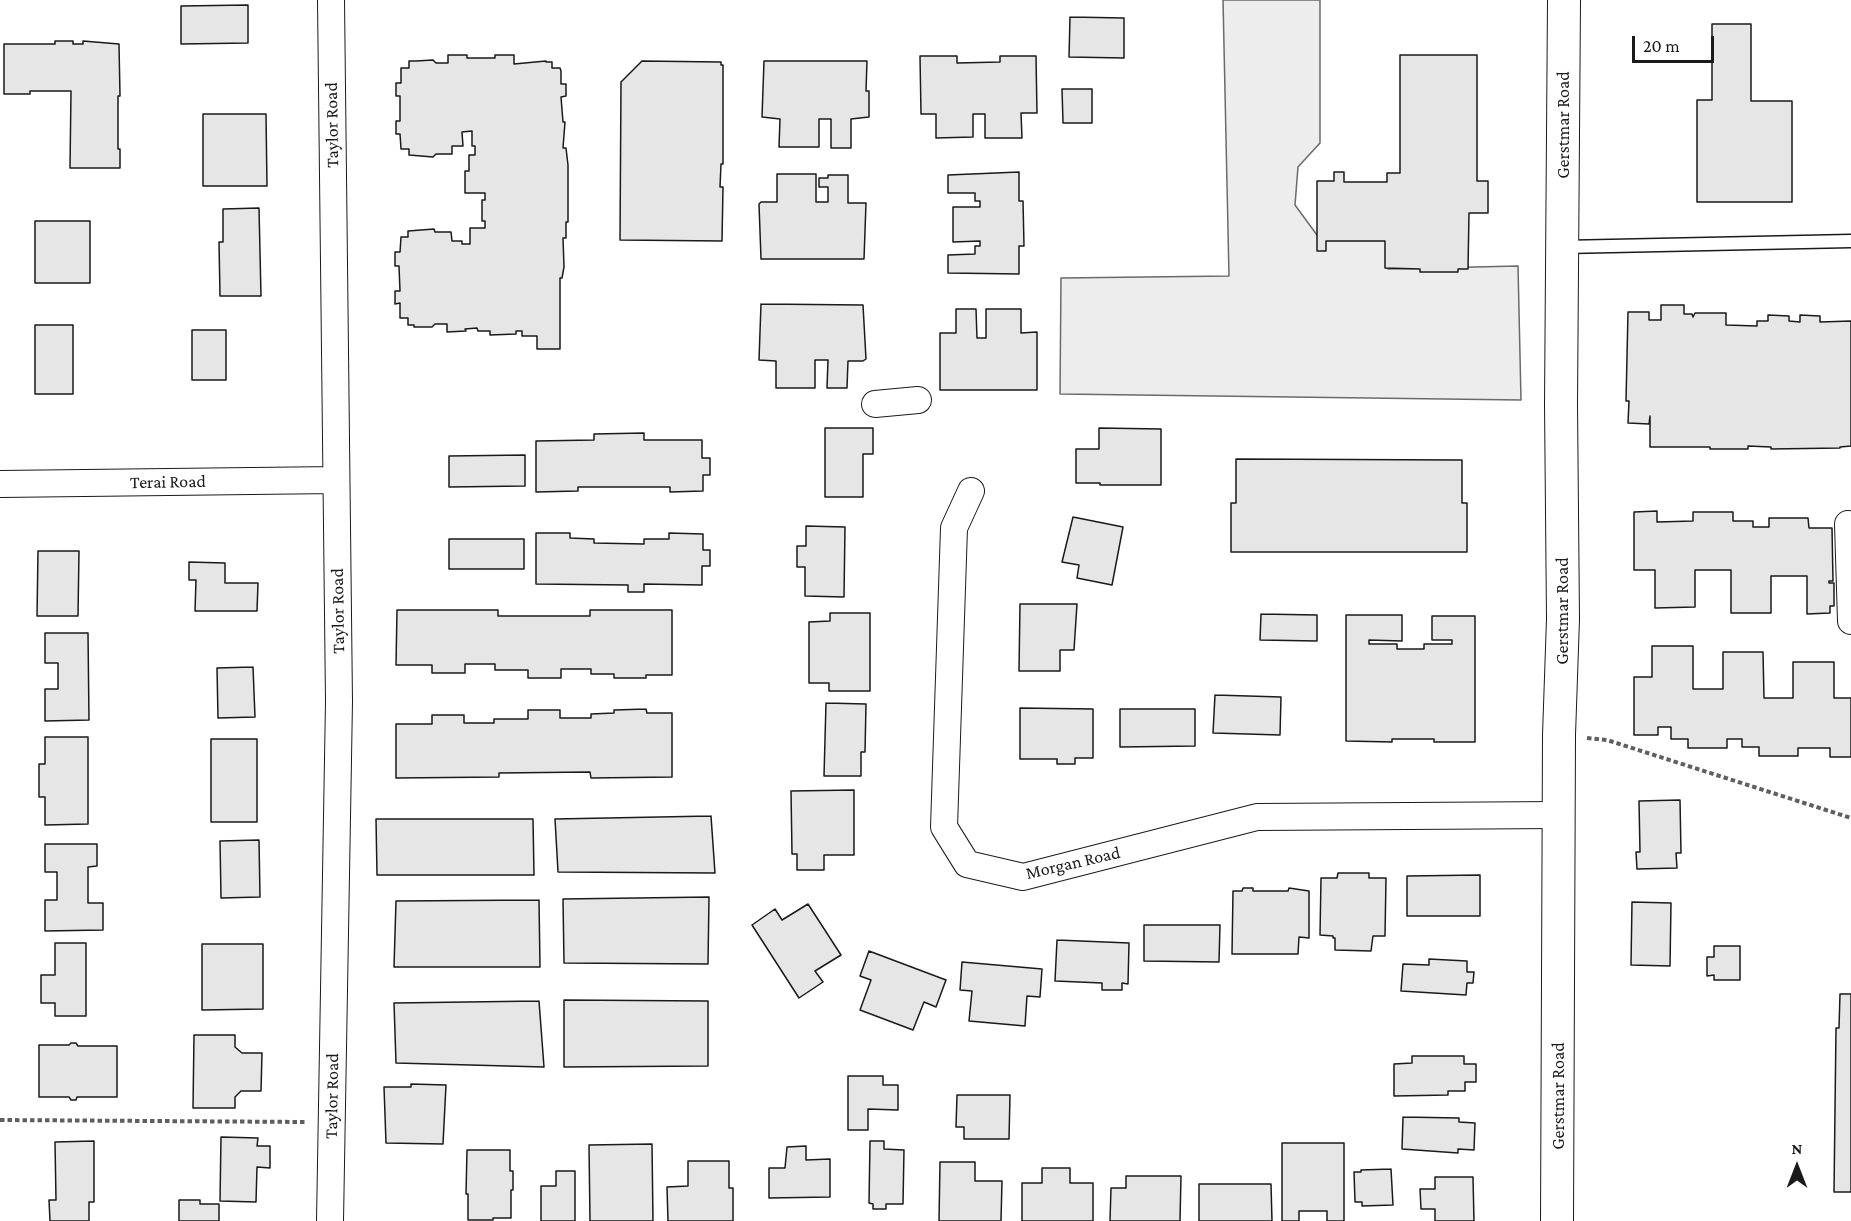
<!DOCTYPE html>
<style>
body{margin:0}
#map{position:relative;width:1851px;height:1221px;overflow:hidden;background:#fff;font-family:"Crimson Pro",serif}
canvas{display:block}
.north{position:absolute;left:1767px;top:1137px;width:60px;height:60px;-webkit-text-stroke:4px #fff;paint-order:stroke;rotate:0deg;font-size:16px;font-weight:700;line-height:24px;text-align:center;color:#1a1a1a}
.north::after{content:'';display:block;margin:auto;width:21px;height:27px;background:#1a1a1a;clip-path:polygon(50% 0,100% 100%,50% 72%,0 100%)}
.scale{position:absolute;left:1632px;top:36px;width:82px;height:27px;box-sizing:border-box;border:3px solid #1a1a1a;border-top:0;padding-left:8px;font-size:18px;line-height:21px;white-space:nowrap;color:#1a1a1a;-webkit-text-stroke:4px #fff;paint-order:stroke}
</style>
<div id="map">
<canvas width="1851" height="1221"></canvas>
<div class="north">N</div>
<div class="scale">20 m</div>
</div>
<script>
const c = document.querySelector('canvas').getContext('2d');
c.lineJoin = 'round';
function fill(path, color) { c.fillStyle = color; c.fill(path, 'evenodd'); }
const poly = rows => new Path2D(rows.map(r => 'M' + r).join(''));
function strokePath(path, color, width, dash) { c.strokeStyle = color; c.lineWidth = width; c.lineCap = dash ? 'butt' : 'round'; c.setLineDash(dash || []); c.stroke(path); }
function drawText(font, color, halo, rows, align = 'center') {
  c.font = font + ' "Crimson Pro",serif'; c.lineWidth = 4.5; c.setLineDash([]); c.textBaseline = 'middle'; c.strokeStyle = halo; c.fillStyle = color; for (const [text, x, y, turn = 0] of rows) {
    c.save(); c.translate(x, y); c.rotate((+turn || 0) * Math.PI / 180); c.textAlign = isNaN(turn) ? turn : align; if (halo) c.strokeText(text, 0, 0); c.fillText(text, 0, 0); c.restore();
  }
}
const built = poly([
 [1223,0,1320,0,1320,143,1298,167,1295,205,1317,235,1388,235,1388,269,1518,266,1521,400,1060,394,1061,278,1229,276,1223,0]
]);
fill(built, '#ededed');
strokePath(built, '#6a6a6a', 1.5);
const building = poly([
 [248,5,248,43,181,44,181,6,248,5],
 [1070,17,1124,18,1124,58,1069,57,1070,17],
 [1712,24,1751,24,1751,101,1792,101,1792,202,1697,202,1697,100,1712,100,1712,24],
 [55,41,73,41,73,44,83,44,83,41,119,44,120,96,118,96,118,149,120,149,120,168,70,168,71,91,30,91,30,94,4,94,4,44,55,44,55,41],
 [448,55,467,55,467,58,495,58,495,55,514,55,514,64,546,61,546,62,552,62,552,68,560,68,561,71,561,84,566,84,566,96,561,97,563,122,565,122,563,148,566,148,568,165,568,222,566,222,566,238,563,238,564,267,562,278,560,278,560,349,537,349,537,336,522,336,522,331,516,331,516,334,490,335,490,331,478,331,477,328,465,329,466,331,447,332,447,324,435,324,432,327,414,327,414,325,408,325,408,318,400,318,400,303,395,304,395,291,400,291,399,266,395,266,395,252,400,252,401,237,408,237,408,231,434,229,435,232,451,232,452,241,462,241,462,244,470,244,470,228,485,228,485,221,482,221,482,200,485,200,485,193,465,193,465,171,469,171,469,155,475,155,475,146,472,146,472,131,462,132,463,146,452,146,452,154,436,154,433,157,409,155,409,149,401,149,400,134,396,134,396,121,400,121,400,96,396,96,396,83,401,83,401,68,409,68,409,61,416,61,433,60,436,63,448,63,448,55],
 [1400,55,1477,55,1477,181,1488,181,1488,213,1469,213,1468,269,1458,269,1458,272,1420,272,1420,269,1385,268,1385,241,1326,241,1326,251,1317,251,1317,181,1334,181,1334,172,1344,172,1344,182,1387,182,1387,173,1400,173,1400,55],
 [920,56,957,56,957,63,1000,62,1000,56,1036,56,1037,113,1021,113,1022,138,985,138,985,114,973,114,973,137,936,138,936,114,921,114,920,56],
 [642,61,721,62,721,65,723,65,723,164,721,164,720,187,723,187,722,241,620,240,621,82,642,61],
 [764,61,867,61,866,91,869,91,869,117,851,119,851,148,831,148,831,119,819,119,819,147,779,147,780,119,762,117,764,61],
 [1062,89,1092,89,1092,123,1063,123,1062,89],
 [203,114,266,114,267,186,203,186,203,114],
 [1019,172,1019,201,1023,201,1024,246,1019,246,1019,274,948,273,948,255,975,254,975,246,980,246,980,241,953,242,953,207,980,207,980,201,975,201,975,193,948,193,948,175,1019,172],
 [777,174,816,174,816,202,828,202,828,187,819,187,819,178,828,178,828,175,848,175,848,203,866,203,864,259,761,259,759,204,761,202,777,202,777,174],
 [259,208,261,296,220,296,219,242,223,242,223,209,259,208],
 [35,221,90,221,90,283,35,283,35,221],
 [761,304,863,305,866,359,863,361,848,361,847,388,827,388,828,360,815,360,815,388,776,388,776,361,759,360,761,304],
 [1661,305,1684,305,1684,314,1692,314,1693,317,1695,313,1726,313,1726,325,1757,326,1757,321,1768,321,1768,315,1789,316,1789,321,1800,322,1800,315,1820,316,1820,322,1851,321,1851,446,1840,447,1840,448,1771,449,1771,447,1748,446,1748,449,1710,449,1710,447,1650,447,1650,416,1649,424,1628,423,1629,401,1626,401,1628,312,1649,312,1649,320,1661,320,1661,305],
 [956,309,976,309,977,338,986,338,986,309,1021,309,1021,333,1037,332,1037,390,940,390,940,333,956,333,956,309],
 [35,325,73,325,73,394,35,394,35,325],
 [192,330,226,330,226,380,192,380,192,330],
 [825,428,873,428,873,454,863,454,863,497,825,497,825,428],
 [1099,428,1161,429,1161,485,1100,485,1100,483,1076,483,1076,449,1099,449,1099,428],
 [644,433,644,440,702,440,702,458,710,458,710,475,703,475,703,491,670,492,670,487,578,487,578,491,536,492,536,441,594,440,594,434,644,433],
 [525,455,525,486,449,487,449,456,525,455],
 [1236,459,1462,460,1462,503,1467,503,1467,552,1231,552,1231,503,1236,503,1236,459],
 [1657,511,1657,522,1693,521,1693,512,1733,512,1733,521,1753,521,1753,527,1769,527,1769,518,1808,518,1809,528,1832,528,1833,581,1829,581,1829,583,1834,583,1834,606,1830,606,1830,613,1807,614,1807,576,1771,576,1771,613,1731,613,1731,570,1695,570,1695,607,1655,608,1655,570,1634,570,1634,512,1657,511],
 [1073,517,1123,527,1112,585,1077,578,1079,565,1062,562,1073,517],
 [806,526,845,527,844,597,805,596,805,567,797,567,797,546,806,546,806,526],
 [536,533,570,533,570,538,594,539,594,543,644,544,644,539,669,539,669,533,703,534,703,550,710,550,710,566,702,566,702,585,644,584,644,592,628,592,628,585,536,584,536,533],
 [449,539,524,539,524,569,449,569,449,539],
 [38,551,79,551,78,616,37,616,38,551],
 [189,562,225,563,225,583,258,583,257,611,195,611,196,580,189,580,189,562],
 [1020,604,1077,604,1074,650,1060,650,1060,671,1019,671,1020,604],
 [397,610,498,610,498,616,590,616,590,610,672,610,672,675,646,675,646,678,614,678,614,674,591,674,591,669,561,669,561,678,528,678,528,670,495,670,495,664,465,664,465,673,432,673,432,665,396,665,397,610],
 [830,613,870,613,870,691,829,691,829,683,809,683,809,622,830,621,830,613],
 [1261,614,1317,615,1317,641,1260,640,1261,614],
 [1346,615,1402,615,1402,641,1369,640,1369,644,1397,644,1397,649,1424,649,1424,644,1452,644,1452,640,1432,640,1432,616,1475,616,1475,742,1434,742,1434,739,1392,739,1392,742,1346,741,1346,615],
 [45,633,88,633,89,720,45,721,45,689,58,689,58,663,45,663,45,633],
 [1652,646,1693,646,1693,689,1723,689,1723,652,1763,652,1764,698,1793,698,1793,662,1834,662,1834,698,1851,698,1851,757,1830,757,1830,748,1798,748,1798,756,1759,756,1759,747,1742,747,1742,739,1727,739,1727,748,1688,748,1688,739,1671,739,1671,727,1658,727,1658,735,1634,735,1634,677,1652,677,1652,646],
 [253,667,255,717,218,718,217,668,253,667],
 [1215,695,1281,697,1280,735,1213,733,1215,695],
 [826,703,866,704,865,752,861,752,861,776,824,776,826,703],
 [1020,708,1093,709,1093,758,1075,758,1075,764,1057,764,1057,759,1020,759,1020,708],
 [646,709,647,713,672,713,672,777,591,778,590,772,499,773,499,777,396,778,396,724,432,724,432,715,464,715,464,723,494,723,494,719,528,719,528,710,560,710,560,718,591,718,591,714,614,713,614,710,646,709],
 [1120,709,1195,709,1195,746,1120,747,1120,709],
 [45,737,88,737,88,824,45,825,45,797,39,797,39,764,45,764,45,737],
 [211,739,257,739,257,822,211,822,211,739],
 [854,790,854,855,824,855,824,870,797,870,797,854,792,854,791,791,854,790],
 [1680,800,1681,853,1676,853,1677,868,1637,869,1636,852,1640,852,1639,801,1680,800],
 [711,816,715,873,558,872,555,819,711,816],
 [376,819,533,819,534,875,377,875,376,819],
 [259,840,260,897,221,898,220,841,259,840],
 [45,844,97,844,97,866,88,867,88,903,103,903,103,930,45,931,45,900,57,900,57,872,45,872,45,844],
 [1338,873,1369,873,1369,878,1386,878,1385,936,1373,936,1371,951,1335,950,1335,938,1333,938,1333,936,1320,935,1321,878,1337,878,1338,873],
 [1480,875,1480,916,1407,916,1407,876,1480,875],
 [1243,888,1253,888,1253,891,1288,891,1289,888,1309,891,1309,938,1299,937,1298,954,1232,954,1233,891,1242,891,1243,888],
 [709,897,708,964,564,963,563,899,709,897],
 [539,900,540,967,394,967,396,901,539,900],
 [1632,902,1671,903,1670,966,1631,965,1632,902],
 [808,904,841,955,815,971,823,982,799,998,752,925,775,909,782,920,808,904],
 [1144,925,1220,925,1219,962,1144,961,1144,925],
 [1057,940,1129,943,1128,984,1122,983,1122,990,1102,990,1102,983,1055,981,1057,940],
 [55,943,86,943,86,1016,55,1016,55,1003,41,1003,41,975,55,975,55,943],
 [202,944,263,944,263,1009,202,1010,202,944],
 [1714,946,1740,946,1740,980,1714,980,1714,975,1707,976,1707,957,1714,957,1714,946],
 [869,951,946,980,936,1007,924,1002,913,1030,860,1010,871,980,860,976,869,951],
 [1429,959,1467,961,1467,972,1474,972,1473,983,1467,983,1466,995,1401,991,1403,964,1429,965,1429,959],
 [962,962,1042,969,1040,997,1027,996,1025,1026,969,1021,972,991,960,990,962,962],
 [1840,994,1851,994,1851,1192,1834,1192,1836,1028,1839,1028,1840,994],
 [564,1000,708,1001,708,1066,564,1067,564,1000],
 [539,1001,544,1067,396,1063,394,1003,539,1001],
 [194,1035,235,1035,235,1047,242,1053,262,1053,261,1091,241,1091,235,1097,235,1108,193,1108,194,1035],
 [71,1043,76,1043,78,1046,117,1046,117,1097,77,1097,76,1100,71,1100,69,1097,39,1097,39,1045,69,1045,71,1043],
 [1412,1056,1464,1056,1464,1064,1476,1064,1476,1082,1465,1082,1465,1091,1448,1091,1448,1095,1394,1096,1394,1064,1412,1063,1412,1056],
 [848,1076,883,1076,883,1085,898,1085,898,1110,868,1109,868,1130,848,1130,848,1076],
 [411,1084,446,1085,443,1144,386,1143,384,1087,411,1087,411,1084],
 [957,1095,1010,1095,1009,1139,964,1139,964,1127,956,1127,957,1095],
 [1403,1117,1459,1118,1459,1122,1475,1123,1474,1150,1458,1149,1458,1153,1402,1149,1403,1117],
 [221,1137,258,1138,257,1146,270,1146,270,1168,257,1167,256,1202,220,1201,221,1137],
 [94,1141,94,1202,89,1202,89,1221,50,1221,49,1200,56,1200,55,1142,94,1141],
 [870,1141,884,1141,884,1149,904,1150,903,1204,886,1204,886,1209,873,1209,873,1204,869,1203,870,1141],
 [1282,1143,1344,1143,1344,1221,1327,1221,1327,1211,1299,1211,1299,1221,1282,1221,1282,1143],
 [652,1144,653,1221,590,1221,589,1145,652,1144],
 [806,1146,806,1160,830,1159,830,1197,769,1198,769,1168,785,1168,787,1147,806,1146],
 [467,1150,510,1150,510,1171,513,1171,513,1190,511,1190,511,1218,493,1218,493,1220,468,1220,468,1194,466,1194,467,1150],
 [688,1161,729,1161,729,1188,733,1188,733,1221,668,1221,667,1187,688,1186,688,1161],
 [940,1162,975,1162,975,1181,1002,1181,1001,1221,939,1221,940,1162],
 [1042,1168,1070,1168,1070,1183,1093,1183,1093,1221,1022,1221,1022,1183,1042,1183,1042,1168],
 [1391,1169,1393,1205,1362,1206,1362,1202,1355,1202,1354,1172,1361,1172,1361,1170,1391,1169],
 [556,1171,575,1171,575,1221,541,1221,541,1186,556,1186,556,1171],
 [1126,1176,1181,1176,1180,1221,1110,1221,1111,1188,1126,1188,1126,1176],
 [1435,1177,1473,1177,1474,1221,1435,1221,1435,1209,1421,1209,1420,1189,1435,1189,1435,1177],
 [1199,1184,1271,1184,1272,1221,1199,1221,1199,1184],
 [179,1200,200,1200,200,1204,219,1204,219,1221,179,1221,179,1200]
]);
fill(building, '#e6e6e6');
strokePath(building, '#1a1a1a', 1.5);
const service = poly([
 [1563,247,1851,241]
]);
const minor = poly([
 [875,404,918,400],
 [0,484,336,480],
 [971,491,954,528,944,827,967,864,1023,877,1257,817,1559,815],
 [1848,524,1851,621],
 [330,1221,339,701,331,0]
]);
const tertiary = poly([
 [1557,1221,1559,735,1563,619,1561,404,1564,0]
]);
strokePath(service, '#1a1a1a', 15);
strokePath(minor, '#1a1a1a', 28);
strokePath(tertiary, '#1a1a1a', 34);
strokePath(poly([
 [1587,738,1607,740,1851,818],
 [0,1120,305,1122]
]), '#5f5f5f', 4, [4.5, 3]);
strokePath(service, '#fff', 12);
strokePath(minor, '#fff', 26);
strokePath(tertiary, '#fff', 32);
drawText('18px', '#1a1a1a', '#fff', [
 ["Taylor Road",332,125,-91],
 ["Gerstmar Road",1563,125,-90],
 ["Terai Road",168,482,-1],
 ["Taylor Road",338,611,-91],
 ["Gerstmar Road",1562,611,-90],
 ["Morgan Road",1073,863,-13],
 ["Taylor Road",332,1096,-89],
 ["Gerstmar Road",1558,1096,-90]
]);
</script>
